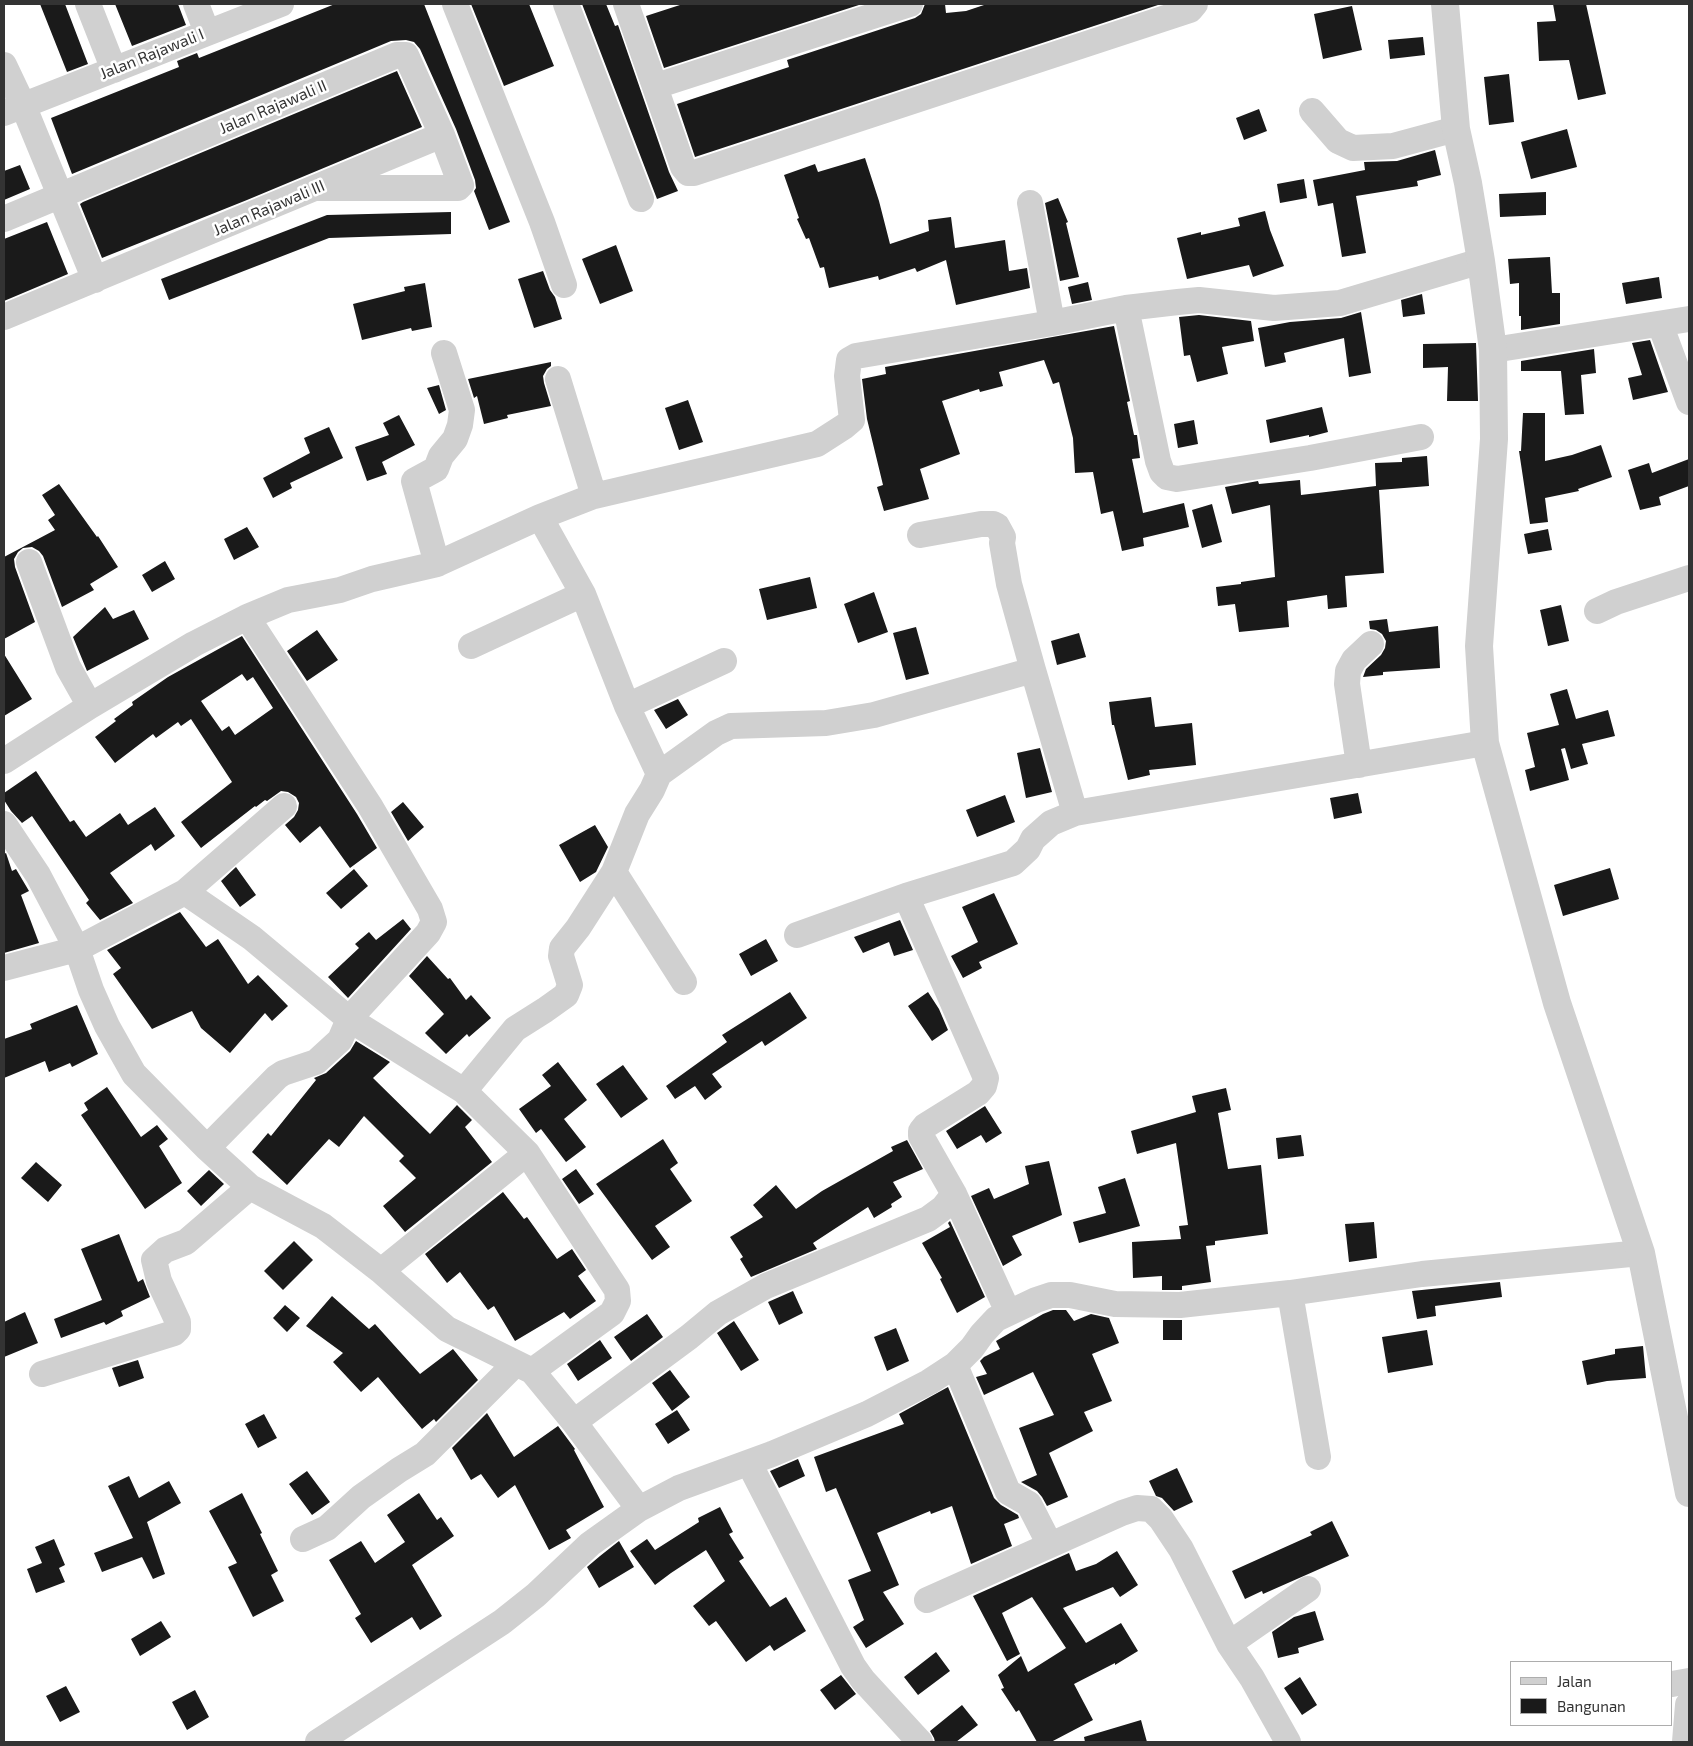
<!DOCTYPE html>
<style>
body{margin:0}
#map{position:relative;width:1693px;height:1746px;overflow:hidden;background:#fff;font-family:"Exo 2",sans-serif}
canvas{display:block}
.frame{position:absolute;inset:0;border:5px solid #333;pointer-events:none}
.legend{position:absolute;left:1510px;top:1661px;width:162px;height:65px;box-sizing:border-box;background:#fff;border:1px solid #adadad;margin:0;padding:6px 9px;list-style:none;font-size:15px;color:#333}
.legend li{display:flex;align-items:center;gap:10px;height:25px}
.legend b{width:25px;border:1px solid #adadad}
</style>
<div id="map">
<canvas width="1693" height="1746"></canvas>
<div class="frame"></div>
<ul class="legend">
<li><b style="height:6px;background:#d0d0d0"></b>Jalan</li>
<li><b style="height:14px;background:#1a1a1a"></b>Bangunan</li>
</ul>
</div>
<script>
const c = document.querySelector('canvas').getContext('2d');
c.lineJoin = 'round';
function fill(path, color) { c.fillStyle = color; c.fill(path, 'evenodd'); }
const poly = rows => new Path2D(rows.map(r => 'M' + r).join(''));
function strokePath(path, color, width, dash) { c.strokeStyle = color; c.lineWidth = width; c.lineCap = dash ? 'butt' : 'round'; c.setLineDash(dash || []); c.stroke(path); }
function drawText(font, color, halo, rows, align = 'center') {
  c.font = font + ' "Exo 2",sans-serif'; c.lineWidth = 5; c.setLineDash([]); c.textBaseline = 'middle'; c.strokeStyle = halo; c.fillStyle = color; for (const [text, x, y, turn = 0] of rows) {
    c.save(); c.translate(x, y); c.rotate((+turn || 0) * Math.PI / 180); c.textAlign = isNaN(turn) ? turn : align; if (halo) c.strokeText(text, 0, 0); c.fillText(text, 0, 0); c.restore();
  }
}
fill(poly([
 [40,4,65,4,88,64,67,72],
 [115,4,178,4,186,25,132,46],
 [335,4,424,4,510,222,489,230,474,191,476,188,475,180,456,129,420,49,414,42,406,40,391,41,72,174,51,118,179,67,177,61,197,53,199,58],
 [471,4,529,4,554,66,504,86],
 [582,4,606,4,615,26,618,25,669,172,678,191,657,199],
 [683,4,862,4,664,68,646,16],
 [925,4,945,4,946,13,966,11,987,4,1161,4,695,157,677,104,789,67,787,60,915,18,921,14],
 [1553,4,1586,4,1606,94,1578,100,1569,60,1539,61,1537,22,1556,21],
 [1352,6,1362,50,1323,59,1314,14],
 [1423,37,1425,55,1390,59,1388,40],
 [397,71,422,127,247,200,102,258,80,204,83,202],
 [1509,74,1514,122,1489,125,1484,77],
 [1259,109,1267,131,1244,140,1236,118],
 [1567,129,1577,167,1531,179,1521,142],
 [1435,150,1441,175,1417,181,1418,186,1356,196,1366,253,1342,257,1333,203,1318,206,1313,180,1365,170,1364,162,1397,161],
 [865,158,879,201,890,244,929,231,928,220,951,217,955,248,1005,240,1009,271,1027,268,1030,288,956,305,946,260,917,272,915,268,879,280,878,276,829,288,824,267,820,268,809,238,806,239,797,219,799,218,784,175,815,164,818,172],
 [20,165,30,189,4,200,4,171],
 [1304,179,1307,198,1280,203,1277,184],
 [1546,192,1546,215,1500,217,1499,194],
 [1058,198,1068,222,1066,223,1079,277,1060,281,1045,203],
 [1265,211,1270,230,1284,266,1253,277,1249,265,1187,279,1177,238,1201,232,1201,235,1240,226,1238,218],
 [451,212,451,234,329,238,169,300,161,279,327,215],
 [47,222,68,274,4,301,4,239],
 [616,245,633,291,600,304,582,259],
 [1550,257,1552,293,1560,293,1560,324,1521,330,1521,316,1519,316,1519,283,1510,284,1508,259],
 [543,271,550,290,555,297,562,319,534,328,518,279],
 [1659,277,1662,298,1626,304,1622,283],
 [1088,282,1092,300,1072,304,1068,287],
 [425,283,432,327,412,331,411,328,362,340,353,304,405,291,404,287],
 [1422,294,1425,314,1403,317,1401,300],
 [1361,312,1371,373,1349,377,1344,338,1284,353,1286,362,1265,367,1258,328,1290,322,1341,318],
 [1199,315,1251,321,1254,341,1222,347,1228,374,1197,382,1190,355,1184,356,1179,317],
 [1114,326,1130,401,1127,402,1134,435,1137,435,1140,458,1132,459,1143,513,1184,503,1189,527,1143,538,1144,546,1122,551,1113,511,1101,514,1093,472,1075,473,1073,438,1059,382,1053,384,1044,360,999,372,1003,386,980,392,979,389,942,401,960,454,920,469,929,499,884,511,877,487,883,485,867,419,862,379,886,374,885,367],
 [1650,340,1668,392,1633,400,1628,378,1642,375,1632,343],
 [1476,343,1478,401,1447,401,1448,367,1423,368,1423,344],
 [1594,349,1596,373,1581,375,1584,414,1565,415,1561,371,1521,371,1521,361],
 [551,362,551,366,547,369,543,376,544,383,551,406,507,415,508,418,484,424,477,396,474,398,468,379],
 [439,385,446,410,439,414,427,388],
 [688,400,703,442,679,450,665,408],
 [1322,407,1328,432,1309,437,1309,435,1270,443,1266,420],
 [1523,413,1545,413,1545,461,1572,455,1601,445,1612,477,1578,489,1579,491,1545,498,1548,522,1530,524,1519,451,1521,451],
 [399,415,415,445,382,462,387,474,367,481,355,447,389,435,383,423],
 [1194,420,1198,444,1178,448,1174,424],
 [329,427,343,458,290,483,292,488,273,498,263,478,310,453,304,438],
 [1427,456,1429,486,1379,490,1384,573,1345,576,1347,607,1328,609,1327,595,1287,601,1289,627,1239,632,1235,604,1218,606,1216,587,1241,584,1241,582,1275,577,1270,505,1232,514,1225,487,1258,481,1259,484,1300,480,1301,495,1376,486,1375,463,1402,462,1402,458],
 [1689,459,1689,486,1659,497,1661,505,1640,510,1628,470,1649,463,1652,473],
 [59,484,97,537,98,536,118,567,90,584,94,590,62,607,43,556,39,551,32,547,23,548,18,552,14,559,15,567,35,622,4,639,4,557,55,530,48,520,55,515,42,495],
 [1212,504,1222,542,1202,548,1192,510],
 [247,527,259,547,234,560,224,539],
 [1548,529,1552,550,1528,554,1524,534],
 [165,561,175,579,152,592,142,575],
 [810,577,817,608,767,620,759,589],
 [874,592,888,632,858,643,844,604],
 [1561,605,1569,641,1548,646,1540,610],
 [105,607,113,619,134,610,149,639,87,671,73,637],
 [1387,619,1389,632,1438,626,1440,668,1383,672,1383,675,1363,677,1366,669,1381,655,1385,648,1386,641,1382,634,1376,630,1370,629,1369,621],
 [916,627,929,674,906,680,893,633],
 [317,630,338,660,307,681,287,651],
 [1079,633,1086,657,1057,665,1051,641],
 [242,636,357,814,377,848,350,868,320,826,300,843,285,825,294,817,298,810,299,803,296,797,288,792,281,791,267,801,265,800,256,807,255,806,201,848,181,822,232,782,191,719,181,726,178,722,156,738,153,734,115,763,95,737,116,721,114,719,133,705,132,702,168,677],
 [242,674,247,681,253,677,273,708,235,735,229,726,222,731,201,701],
 [4,654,32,699,4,716],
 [1567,689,1576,719,1608,710,1615,736,1582,744,1588,764,1571,769,1565,748,1561,749,1569,780,1530,791,1525,770,1535,767,1527,733,1559,725,1550,694],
 [1151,697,1155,727,1192,723,1196,765,1149,770,1150,775,1128,780,1114,725,1112,725,1109,702],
 [678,699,688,715,666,729,654,710],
 [1040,748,1052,792,1026,798,1017,753],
 [36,771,70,822,74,820,86,837,120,813,128,825,155,807,175,836,155,851,151,844,110,873,133,903,100,920,86,903,89,900,32,816,22,823,11,811,4,800,4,793],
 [1358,793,1362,813,1334,819,1330,798],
 [1005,795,1015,822,977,837,966,810],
 [403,802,424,827,408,841,391,812],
 [595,825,608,847,596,872,580,882,559,845],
 [6,853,12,871,16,869,29,891,21,895,39,943,4,953,4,854],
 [236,867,256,895,240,907,221,881],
 [1610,868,1619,899,1563,916,1554,885],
 [354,869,368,886,341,909,326,893],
 [994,893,1018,944,979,962,982,968,963,978,951,956,978,942,962,907],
 [180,912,206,947,218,939,248,984,258,975,288,1006,272,1021,265,1013,230,1053,201,1028,192,1011,152,1029,113,974,121,968,107,950],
 [403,919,411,929,348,998,328,977,359,948,355,944,369,932,376,940],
 [900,920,913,950,894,956,889,942,863,953,854,937],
 [766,939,778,961,751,976,739,954],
 [427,956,448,979,450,978,466,1000,471,995,491,1018,469,1037,467,1034,446,1054,425,1033,444,1014,409,976],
 [790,992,807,1018,765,1046,762,1041,712,1074,722,1087,705,1100,695,1086,675,1099,666,1086,727,1042,722,1035],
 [928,992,939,1009,948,1030,932,1041,908,1006],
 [77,1005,98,1054,72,1067,70,1063,49,1072,45,1061,4,1078,4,1039,32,1029,30,1024],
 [356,1041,390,1062,373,1078,430,1134,457,1105,472,1120,465,1127,492,1162,405,1232,383,1206,416,1178,399,1161,404,1156,364,1116,339,1147,329,1139,287,1185,252,1152,268,1133,271,1136,316,1080,314,1078,326,1073,350,1051],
 [558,1062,587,1100,564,1119,586,1147,566,1162,541,1129,536,1133,519,1109,551,1086,542,1075],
 [623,1065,648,1099,621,1118,596,1084],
 [107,1087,141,1137,157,1125,168,1139,159,1146,182,1183,145,1209,81,1115,88,1110,84,1103],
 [1226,1088,1231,1110,1218,1113,1228,1169,1261,1165,1268,1234,1215,1241,1215,1245,1206,1246,1211,1282,1182,1286,1182,1290,1162,1290,1162,1276,1133,1278,1132,1242,1181,1239,1179,1226,1188,1225,1176,1143,1137,1154,1131,1131,1196,1112,1192,1096],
 [985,1106,1002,1133,986,1143,981,1135,957,1149,946,1131],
 [1301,1135,1304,1156,1278,1159,1276,1138],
 [663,1139,678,1163,670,1169,692,1201,655,1226,670,1247,652,1260,596,1184],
 [907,1140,923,1169,893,1182,902,1197,891,1204,892,1207,874,1218,868,1207,813,1243,817,1249,751,1277,740,1259,743,1257,730,1237,763,1217,753,1205,776,1185,796,1209,822,1191,893,1151,891,1147],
 [1049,1161,1062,1215,1012,1236,1022,1255,1003,1266,971,1196,989,1188,994,1199,1029,1184,1025,1166],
 [36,1162,62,1185,48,1202,21,1178],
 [576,1169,594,1194,579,1204,562,1179],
 [209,1170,224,1184,201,1206,187,1191],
 [1125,1178,1140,1226,1079,1243,1073,1222,1106,1213,1098,1187],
 [503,1192,524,1219,527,1217,557,1259,572,1249,586,1270,578,1276,596,1301,570,1319,564,1312,515,1341,494,1306,488,1310,460,1272,447,1283,425,1254],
 [950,1221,985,1297,957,1313,940,1279,942,1278,922,1243,950,1227,948,1223],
 [1374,1222,1377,1258,1349,1262,1345,1224],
 [119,1234,138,1282,143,1279,150,1297,121,1311,123,1316,106,1325,104,1322,61,1338,54,1319,102,1300,81,1249],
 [294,1241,313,1260,283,1290,264,1271],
 [1500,1282,1502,1297,1435,1306,1436,1316,1417,1319,1412,1291],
 [793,1291,803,1313,779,1325,768,1302],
 [332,1296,369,1329,375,1324,420,1374,453,1349,478,1380,436,1422,434,1419,422,1429,378,1377,361,1392,333,1362,343,1353,306,1326],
 [285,1305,300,1318,287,1332,273,1318],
 [1053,1310,1066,1310,1074,1321,1091,1314,1109,1318,1119,1343,1092,1354,1112,1401,1084,1412,1093,1431,1049,1453,1068,1497,1047,1506,1042,1497,1037,1491,1021,1482,1037,1475,1019,1428,1054,1415,1033,1372,984,1395,976,1377,987,1374,980,1361,984,1357,1000,1349,996,1341,1043,1314],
 [25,1312,38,1343,4,1357,4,1322],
 [647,1314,663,1337,631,1361,614,1337],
 [1163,1320,1182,1320,1182,1340,1163,1340],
 [734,1321,759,1360,741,1371,717,1333],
 [896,1328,909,1361,887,1371,874,1337],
 [1427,1330,1433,1365,1388,1373,1382,1337],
 [600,1340,612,1358,578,1381,567,1364],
 [1643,1346,1646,1378,1607,1381,1587,1385,1582,1361,1615,1354,1615,1349],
 [138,1360,144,1378,119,1387,112,1368],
 [670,1370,690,1397,672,1411,652,1383],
 [948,1387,994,1498,1001,1505,1018,1515,1019,1518,1004,1524,1012,1546,971,1564,952,1506,931,1514,930,1511,877,1533,899,1585,883,1592,904,1624,866,1648,853,1627,864,1620,848,1580,871,1571,836,1488,826,1492,814,1457,904,1424,899,1414],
 [677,1410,690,1430,668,1444,655,1424],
 [487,1413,514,1457,558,1426,575,1449,574,1450,604,1507,566,1530,571,1538,549,1550,515,1485,498,1498,481,1474,471,1480,452,1448],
 [264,1414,277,1438,258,1448,245,1424],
 [798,1459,805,1476,779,1488,770,1471],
 [1177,1468,1193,1502,1174,1511,1162,1498,1156,1496,1149,1481],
 [307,1471,330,1502,312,1515,289,1484],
 [129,1476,139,1498,169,1481,181,1503,147,1522,165,1574,153,1579,142,1557,102,1572,94,1553,133,1538,108,1486],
 [242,1493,262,1533,260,1534,278,1571,271,1575,284,1601,253,1617,228,1567,237,1563,209,1511],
 [419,1493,437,1520,441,1517,454,1536,412,1565,442,1616,420,1630,412,1617,371,1643,355,1618,361,1614,329,1560,361,1541,375,1563,405,1542,387,1515],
 [720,1507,733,1532,729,1534,744,1558,739,1561,770,1607,786,1597,806,1631,774,1651,770,1645,746,1662,716,1621,709,1626,693,1606,725,1581,706,1550,671,1573,655,1585,630,1551,647,1539,655,1550,699,1522,698,1518],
 [1332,1521,1349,1556,1263,1594,1262,1591,1245,1599,1232,1571,1312,1535,1310,1532],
 [54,1539,65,1565,59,1568,65,1582,36,1593,27,1569,42,1563,35,1547],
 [619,1541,634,1567,599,1588,587,1567,600,1556],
 [1117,1551,1138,1585,1120,1597,1113,1587,1063,1608,1086,1643,1121,1623,1138,1651,1115,1665,1115,1663,1074,1684,1093,1720,1051,1742,1037,1742,1019,1710,1016,1712,1001,1689,1004,1688,998,1675,1021,1656,1028,1672,1066,1648,1032,1597,1002,1613,1020,1654,1007,1661,973,1596,1069,1553,1076,1571,1096,1564],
 [1315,1611,1324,1640,1298,1648,1299,1653,1278,1658,1272,1632,1294,1617],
 [161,1621,171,1637,140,1656,131,1639],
 [936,1652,950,1671,918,1695,904,1677],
 [841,1675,856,1694,835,1710,820,1690],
 [1300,1677,1317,1705,1302,1715,1284,1688],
 [66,1686,80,1712,60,1722,46,1696],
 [195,1690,209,1717,187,1730,172,1702],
 [962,1705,978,1725,956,1742,935,1742,934,1738,930,1731],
 [1141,1720,1147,1742,1085,1742,1084,1737]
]), '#1a1a1a');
strokePath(poly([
 [88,4,114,70],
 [196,4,207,32],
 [455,4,542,222,564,285],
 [566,4,641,199],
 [626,4,683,167,688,173,694,173,1190,10,1195,4],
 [4,65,23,105,95,280],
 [656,86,910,4],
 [1312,111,1338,141,1353,148,1393,146,1456,129],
 [4,113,281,4],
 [1030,203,1052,323],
 [4,219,397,55,406,55,442,135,461,185,458,188,317,188],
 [1126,308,1158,461,1162,472,1167,477,1177,479,1310,458,1421,437],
 [4,317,442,135],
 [1660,324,1689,402],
 [1493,350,1689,319],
 [558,379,594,496],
 [540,517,583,594,627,706,659,774],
 [920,535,981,524,993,524,997,526,1003,537,1002,543,1009,584,1033,670],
 [29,562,68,667,90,706],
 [437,564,414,481,436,469,441,456,455,439,460,425,462,410,444,353],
 [1597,611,1616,602,1689,578],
 [471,646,583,594],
 [627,706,724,661],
 [4,761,90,706,194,644,247,617,288,600,340,590,372,579,437,564,540,517,594,496,817,444,845,426,852,420,847,376,849,360,856,356,1052,323,1126,308,1178,302,1199,300,1274,308,1340,303,1481,261],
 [1359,765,1347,684,1348,671,1354,660,1371,644],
 [4,824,38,875,77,949,91,990,107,1026,134,1074,207,1148,250,1187,323,1226,381,1271,447,1329,532,1371,574,1422,639,1509],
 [614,872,684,982],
 [185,892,252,938,349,1019,464,1091,527,1153,617,1290,618,1301,612,1313,532,1371],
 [906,896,986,1078,984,1086,978,1093,925,1126,921,1131,921,1136,954,1194,1008,1312],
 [797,935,906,896,1013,863,1028,849,1033,839,1051,823,1075,813,1485,743],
 [4,968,77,949,185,892,284,806],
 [464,1091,515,1029,545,1010,566,995,570,985,561,956,562,948,578,928,614,872,637,814,652,790,659,774,716,733,731,726,826,723,874,715,1033,670,1075,813],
 [207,1148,277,1077,283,1073,316,1062,340,1040,349,1019,428,933,434,922,430,909,370,806,247,617],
 [381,1271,527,1153],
 [1290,1293,1318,1457],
 [955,1365,1008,1492,1029,1504,1050,1545],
 [42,1374,174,1333,178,1329,178,1322,159,1281,154,1260,165,1250,186,1242,250,1187],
 [574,1422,689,1337,718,1313,766,1286,928,1219,943,1208,954,1194],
 [749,1463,853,1666,863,1680,920,1742],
 [303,1539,327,1528,361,1497,399,1470,425,1454,515,1364],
 [927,1600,1122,1513,1137,1508,1151,1509,1161,1519,1181,1549,1229,1644,1252,1678,1288,1742],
 [1229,1644,1308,1589],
 [1672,1684,1689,1681],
 [318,1742,502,1622,536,1595,590,1544,639,1509,679,1488,772,1454,867,1414,929,1382,955,1365,972,1348,982,1334,996,1319,1036,1300,1051,1295,1070,1295,1115,1304,1180,1305,1290,1293,1422,1274,1641,1253]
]), '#d0d0d0', 26);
strokePath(poly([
 [1445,4,1456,129,1468,183,1481,261,1493,350,1494,439,1479,646,1485,743,1557,1003,1641,1253,1689,1493],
 [1686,1742,1689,1705]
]), '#d0d0d0', 28);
drawText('16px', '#333', '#fff', [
 ["Jalan Rajawali I",152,54,-22],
 ["Jalan Rajawali II",273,107,-23],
 ["Jalan Rajawali III",269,208,-23]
]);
</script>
